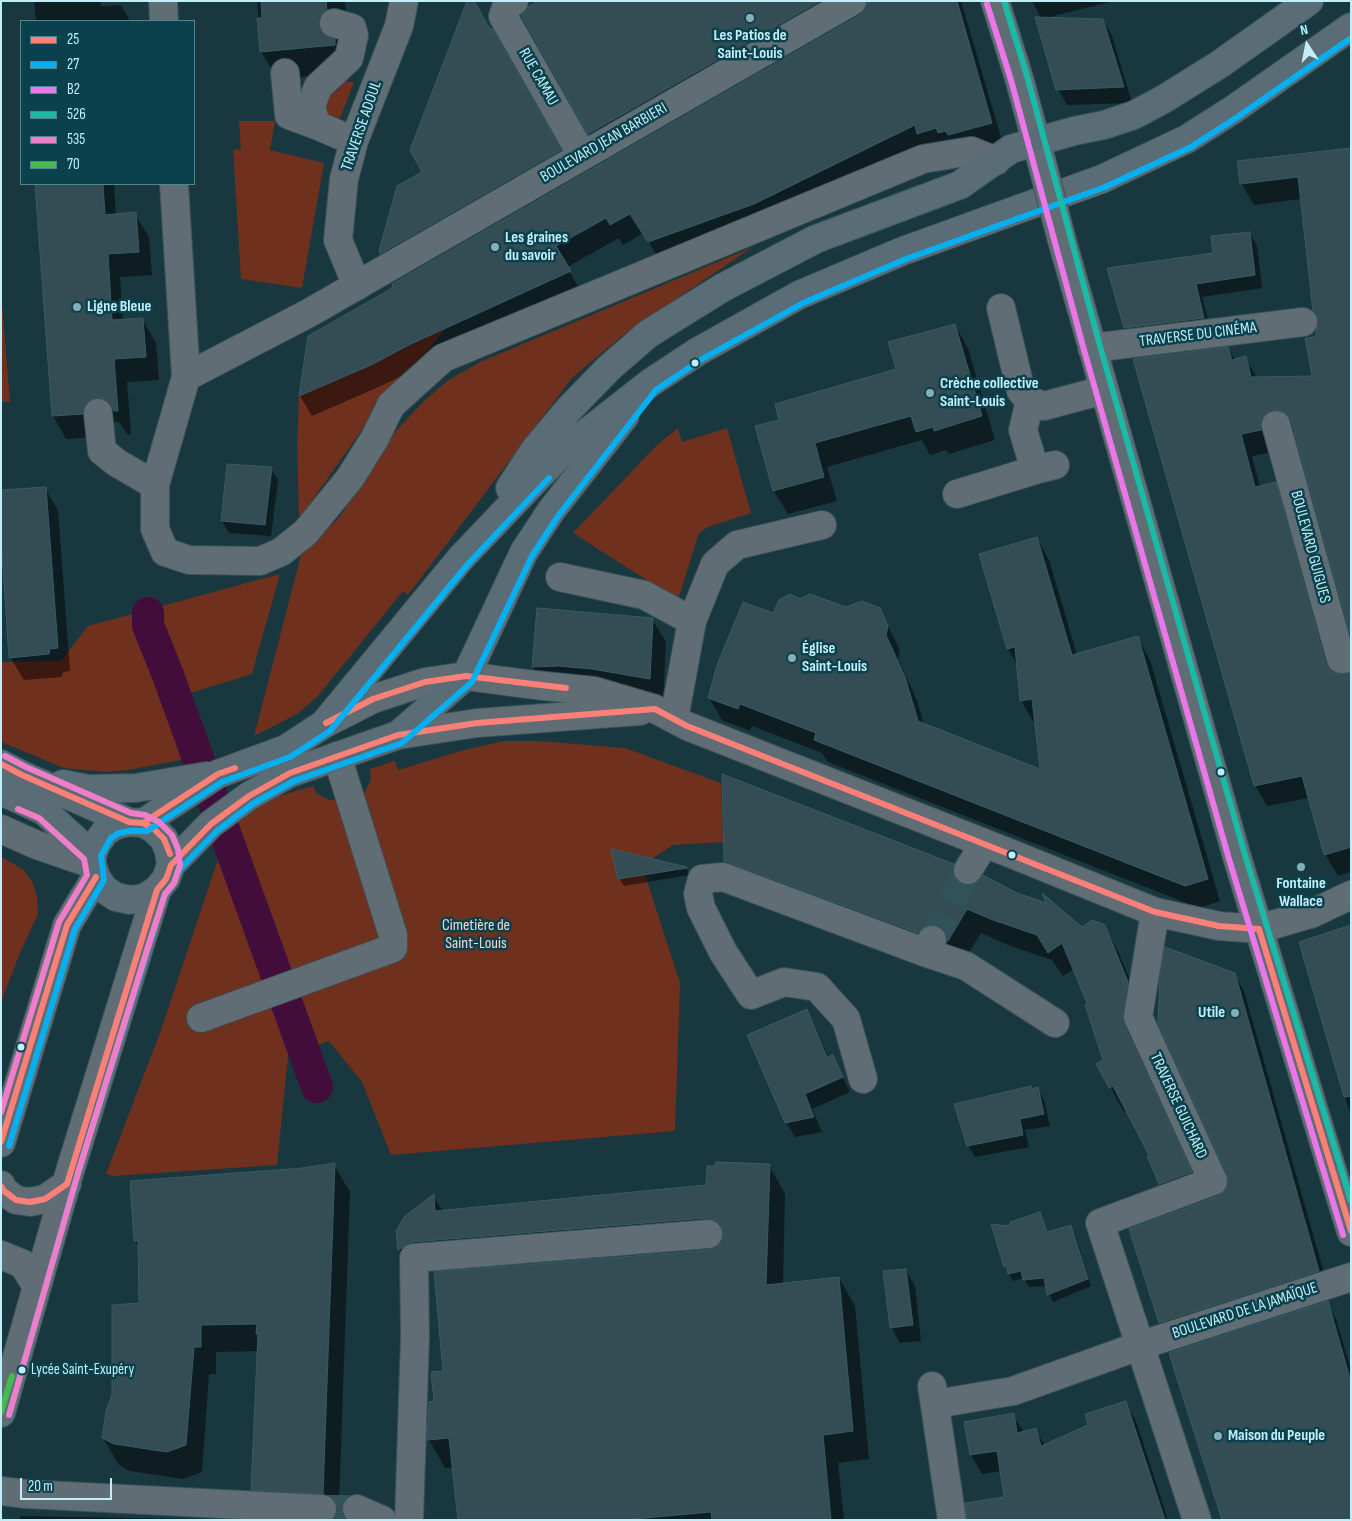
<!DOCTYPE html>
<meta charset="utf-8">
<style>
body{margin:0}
#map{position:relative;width:1352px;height:1521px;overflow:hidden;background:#19373e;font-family:"Sofia Sans Condensed",sans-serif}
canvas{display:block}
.frame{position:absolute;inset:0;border:2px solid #c2eefa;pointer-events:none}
.legend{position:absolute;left:20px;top:20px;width:175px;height:165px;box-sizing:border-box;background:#0a414d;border:1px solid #548692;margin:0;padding:6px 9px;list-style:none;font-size:15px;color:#c2eefa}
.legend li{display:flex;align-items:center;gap:10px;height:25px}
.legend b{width:25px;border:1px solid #548692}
.north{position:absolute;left:1282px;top:20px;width:50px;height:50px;-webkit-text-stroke:4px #0a414d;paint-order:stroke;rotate:349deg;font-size:14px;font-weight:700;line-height:20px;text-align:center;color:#c2eefa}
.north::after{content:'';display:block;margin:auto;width:18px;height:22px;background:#c2eefa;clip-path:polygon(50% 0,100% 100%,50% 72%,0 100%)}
.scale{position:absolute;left:20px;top:1478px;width:92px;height:22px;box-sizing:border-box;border:2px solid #c2eefa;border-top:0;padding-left:6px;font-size:15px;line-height:18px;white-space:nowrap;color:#c2eefa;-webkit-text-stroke:4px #0a414d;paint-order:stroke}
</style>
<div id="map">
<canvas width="1352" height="1521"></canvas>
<div class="frame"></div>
<ul class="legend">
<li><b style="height:6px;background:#fd8078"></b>25</li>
<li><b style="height:6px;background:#06afef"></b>27</li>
<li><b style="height:6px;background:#eb76e8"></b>B2</li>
<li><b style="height:6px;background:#1abaa6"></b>526</li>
<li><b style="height:6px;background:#ef7dc7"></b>535</li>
<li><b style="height:6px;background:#45ba50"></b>70</li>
</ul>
<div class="north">N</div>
<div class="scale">20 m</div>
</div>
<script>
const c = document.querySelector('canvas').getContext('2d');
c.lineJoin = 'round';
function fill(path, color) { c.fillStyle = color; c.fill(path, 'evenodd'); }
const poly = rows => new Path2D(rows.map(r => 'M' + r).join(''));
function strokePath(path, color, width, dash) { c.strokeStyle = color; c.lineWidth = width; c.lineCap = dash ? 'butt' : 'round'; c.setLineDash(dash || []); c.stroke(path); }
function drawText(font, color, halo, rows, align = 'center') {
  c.font = font + ' "Sofia Sans Condensed",sans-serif'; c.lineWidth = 5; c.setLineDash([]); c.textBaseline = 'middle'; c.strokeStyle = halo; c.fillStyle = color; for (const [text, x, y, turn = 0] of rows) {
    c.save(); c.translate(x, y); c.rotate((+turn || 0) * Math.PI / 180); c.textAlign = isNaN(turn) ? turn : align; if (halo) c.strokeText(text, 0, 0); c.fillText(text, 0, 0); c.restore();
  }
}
fill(poly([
 [342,82,354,82,338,124,328,117,324,108,326,100,331,93,338,90],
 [239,121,275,121,270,150,324,163,302,288,241,279,233,150,241,149],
 [753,247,623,335,572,378,408,595,403,591,318,696,297,714,254,736,301,555,339,518,395,432,424,401,447,381,480,362],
 [1,292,10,402,1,402],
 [446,328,430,348,375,402,366,424,299,519,297,442,299,396,371,365],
 [678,428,682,442,727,428,751,513,708,527,699,533,678,600,573,533,656,446],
 [280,574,252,674,171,699,192,758,128,770,105,772,64,768,1,742,1,662,61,661,88,626],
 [504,741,540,741,625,748,721,783,723,842,673,845,642,865,680,983,675,1131,391,1155,362,1082,329,1041,288,1056,277,1165,113,1176,106,1174,161,1030,223,844,232,825,262,801,313,786,316,793,329,800,352,799,365,792,371,780,370,769,395,761,398,770,464,750],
 [1,857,23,869,33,883,37,897,38,914,20,953,1,1002]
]), '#6f301e');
fill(poly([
 [34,1,101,1,101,6,121,5,130,21,36,21],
 [257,1,345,1,348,36,339,40,336,44,350,69,351,73,277,79,261,51],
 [541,1,961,1,1003,144,961,155,661,262,643,233,623,245,619,238,567,267,581,292,423,365,383,385,312,416,300,396,309,337,861,15,868,6,856,8,601,154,522,15],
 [1032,1,1114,1,1045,18,1103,20,1112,36,1132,103,1067,105,1058,89,1041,18],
 [490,30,491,30,575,176,396,279,380,251,424,172],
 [1351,149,1351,631,1295,432,1284,431,1273,452,1252,456,1260,487,1275,483,1287,504,1334,674,1351,675,1351,872,1338,876,1325,854,1309,798,1267,806,1255,785,1228,348,1235,360,1245,358,1257,378,1313,377,1320,320,1301,199,1254,205,1241,183],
 [36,184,114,184,116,215,135,214,149,237,152,275,120,277,123,320,142,319,156,343,159,380,127,382,131,434,128,435,119,422,111,421,96,437,66,439,53,416],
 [1250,233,1257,246,1262,288,1202,297,1211,331,1133,341,1125,328],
 [955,325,968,348,995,440,949,454,946,450,930,455,922,440,827,467,837,501,788,514,774,491,756,427,781,420,897,369],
 [271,469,278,480,271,536,229,533,222,521],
 [45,488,58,511,70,671,63,672,62,677,24,680,10,657],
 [1037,538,1049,560,1077,655,1138,638,1150,660,1220,901,1199,908,828,762,822,753,752,726,750,731,722,720,709,698,774,614,800,600,846,609,879,609,900,650,898,659,917,700,924,725,1042,771,1036,722,1034,723,1021,700,1018,666,1008,649,981,555],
 [652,619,666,642,663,702,547,690,533,667],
 [613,851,686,868,690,875,624,886,619,878],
 [725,860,953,865,964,885,1082,928,1104,926,1118,951,1141,1007,1136,1040,1137,1049,1205,1197,1174,1208,1160,1184,1148,1156,1151,1155,1127,1110,1124,1112,1098,1065,1105,1061,1088,1004,1074,969,1063,976,1052,960,1008,945,981,933,962,964,739,885],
 [1351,927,1351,1117,1301,943],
 [1234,974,1244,991,1328,1287,1170,1339,1160,1322,1219,1197,1227,1191,1230,1182],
 [807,1011,815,1026,829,1058,832,1057,850,1092,812,1109,822,1132,795,1137,786,1122],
 [1037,1088,1044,1100,1050,1126,1025,1130,1029,1147,975,1157,968,1145,1032,1090],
 [334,1165,350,1192,339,1503,321,1502,268,1517,252,1489,258,1351,216,1352,216,1374,209,1374,202,1472,183,1479,130,1471,119,1465,103,1438,141,1305,139,1248,135,1241,302,1170],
 [769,1165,785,1194,783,1284,839,1278,855,1306,869,1459,838,1463,844,1520,459,1520,454,1467,445,1468,429,1440,444,1372,719,1247,429,1270,416,1277,400,1250,398,1231,433,1196,443,1212,707,1186],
 [1040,1213,1048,1233,1070,1226,1075,1234,1091,1286,1053,1302,1049,1294,1047,1286,1029,1287,1024,1278,1013,1281,1005,1267,993,1225,1012,1227],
 [906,1270,915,1286,921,1341,900,1343,891,1327],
 [1327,1303,1336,1319,1351,1369,1351,1520],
 [1125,1402,1136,1421,1168,1520,975,1520,1006,1498,1001,1471,982,1474,971,1455,966,1423,1013,1415,1024,1433,1035,1429,1045,1446,1090,1426],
 [20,1516,194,1519,194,1520,20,1520]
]), '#0007');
strokePath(poly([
 [148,613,148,625,169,678,317,1087]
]), '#420d3b', 32);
const building = poly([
 [261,1,326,1,327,10,323,12,319,18,319,26,323,34,335,39,335,45,260,52,257,18,262,18,261,1],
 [467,1,474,1,490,29,492,28,561,150,380,254,379,251,397,186,422,172,410,150,467,1],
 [538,1,820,1,588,134,521,15,528,7,538,1],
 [868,1,957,1,992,123,948,135,946,131,938,133,936,128,917,134,915,125,754,204,648,242,630,214,610,225,606,218,556,246,571,271,411,344,371,365,299,396,308,336,382,294,393,287,392,284,860,15,865,9,868,1],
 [1035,17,1103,19,1124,87,1056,90,1035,17],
 [1351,148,1351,636,1291,420,1287,414,1280,410,1271,410,1265,414,1261,421,1261,430,1241,434,1255,487,1276,482,1326,664,1329,669,1335,673,1351,674,1351,847,1324,855,1302,776,1254,786,1133,359,1228,347,1232,360,1246,356,1251,377,1312,376,1305,338,1316,337,1316,331,1318,321,1313,311,1298,177,1240,184,1237,161,1351,148],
 [35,184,103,184,105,215,136,212,139,252,108,254,112,320,143,318,146,357,114,359,118,411,114,411,111,404,105,399,97,397,88,401,84,406,83,414,52,416,35,184],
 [1250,232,1255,275,1196,284,1204,318,1124,328,1107,268,1213,253,1211,236,1250,232],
 [955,324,982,416,934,431,933,427,916,432,911,416,815,443,824,477,773,491,755,426,779,420,775,404,896,369,888,342,955,324],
 [227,464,272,467,265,525,221,521,227,464],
 [46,487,58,648,50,649,49,654,9,658,1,538,1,490,46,487],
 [1037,537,1072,655,1138,636,1208,879,1185,886,814,740,816,733,740,704,738,709,708,698,717,665,743,602,773,613,779,600,790,594,800,599,810,594,846,607,862,601,880,608,888,626,886,635,905,677,918,721,1040,769,1032,699,1020,701,1015,647,1007,649,979,554,1037,537],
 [537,608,653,618,650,679,592,669,558,666,532,667,537,608],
 [722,774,954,864,952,870,954,877,960,884,967,886,975,884,983,875,1017,893,1046,903,1042,893,1082,927,1092,920,1105,925,1128,982,1123,1014,1124,1024,1192,1172,1159,1184,1147,1156,1149,1155,1113,1086,1109,1088,1096,1064,1103,1060,1085,1005,1087,1003,1062,943,1048,953,1037,935,993,920,967,909,948,941,946,933,940,927,933,924,926,926,918,933,724,861,722,774],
 [611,849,687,867,687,868,618,879,611,849],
 [1351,925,1351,1096,1344,1097,1299,942,1351,925],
 [1165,947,1235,973,1319,1271,1159,1323,1129,1229,1218,1196,1226,1190,1228,1182,1227,1174,1158,1023,1160,977,1165,947],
 [807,1009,827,1057,833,1055,843,1077,805,1094,814,1117,785,1123,747,1035,807,1009],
 [1031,1086,1032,1089,1038,1087,1044,1114,1020,1119,1023,1135,967,1146,954,1104,1031,1086],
 [716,1162,770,1164,766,1285,839,1277,853,1431,823,1435,831,1520,712,1520,711,1512,623,1520,458,1520,449,1438,427,1440,429,1402,434,1401,431,1372,443,1371,434,1272,709,1250,716,1247,722,1241,723,1232,721,1225,715,1220,707,1218,413,1242,398,1250,396,1231,405,1216,434,1194,435,1211,706,1185,707,1166,715,1166,716,1162],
 [335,1163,323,1494,251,1490,258,1334,256,1334,257,1324,201,1325,201,1347,194,1347,186,1445,167,1452,114,1444,102,1438,106,1411,112,1394,112,1305,139,1303,138,1241,134,1241,130,1181,302,1168,335,1163],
 [1040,1212,1047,1232,1071,1225,1088,1279,1047,1295,1044,1278,1023,1280,1021,1271,1008,1274,1006,1266,1004,1267,991,1224,1010,1226,1010,1222,1040,1212],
 [906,1269,913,1325,890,1328,883,1271,906,1269],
 [1328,1301,1351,1382,1351,1520,1222,1520,1169,1353,1328,1301],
 [1126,1401,1165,1520,967,1520,965,1503,1004,1497,997,1451,970,1455,964,1422,1014,1413,1017,1433,1036,1428,1041,1446,1088,1425,1085,1414,1126,1401]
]);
fill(building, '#344c53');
strokePath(building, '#375c65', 1);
strokePath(poly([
 [932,940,968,870],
 [322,1509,357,1509]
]), '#32525a', 28, [28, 14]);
const minor = poly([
 [163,1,164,21],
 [514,1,507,5,503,16,582,155],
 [995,1,1019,78,1042,163],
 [334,23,352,28,354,35,349,58,318,87,311,106,316,125,354,141],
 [285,73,289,115,316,125],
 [174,184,186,377,155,485,155,529,165,552,189,560,260,561,281,552,306,532,350,478,375,438,391,405,443,358,923,159,971,151,996,161],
 [1061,237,1237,857,1351,1232],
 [357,286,338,240,344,179,354,141,399,26,404,1],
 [1001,308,1021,391,1030,401,1044,406,1104,390],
 [1092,348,1303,322],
 [186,377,309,313,852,1],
 [1030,401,1023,430,1035,470],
 [98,413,102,451,117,463,155,485],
 [1276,425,1341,659,1351,658],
 [957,494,1035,470,1055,465],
 [560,577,644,595,692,621],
 [674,719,692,621,715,564,737,545,822,525],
 [324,724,373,699,425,682,466,676,535,685,594,691,655,709,687,726,1012,854,1155,912,1219,926,1259,929,1313,913,1351,895],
 [398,735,477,723,640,711],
 [1,829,37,845,92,864],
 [968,870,984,844],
 [1155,912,1138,1017,1213,1181,1100,1223,1197,1520],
 [932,940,924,952,966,966,1055,1023],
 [201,1018,393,948,393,935,337,756],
 [863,1079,846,1019,817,987,784,982,751,995,723,952,701,908,698,894,702,879,723,877,924,952],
 [1,1143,67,925,96,877],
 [1,1185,4,1191,16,1200,30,1202,45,1199,67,1184],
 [1,1255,23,1264,37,1287],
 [932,1386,952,1520],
 [935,1404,1013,1391,1139,1346,1351,1277],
 [1,1413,70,1171,157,890],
 [1,1491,26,1494,322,1509],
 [357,1509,382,1520],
 [409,1520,415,1337,414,1258,708,1234]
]);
const major = poly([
 [510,488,534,451,570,408,609,368,648,334,722,288,816,239,960,185,1011,149,1074,131,1104,125,1134,115,1164,99,1220,64,1309,1],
 [1,764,22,775,129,822,143,823,154,829,164,839,169,851,171,865,166,879,157,890,144,898,130,900,116,897,104,889,96,877,92,864,92,855,97,843,105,832,116,825,129,822],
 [63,784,88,789,136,788,207,776],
 [1,791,44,811,92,855],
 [143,823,218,774,286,749,324,724,461,558,562,452,650,383,697,352,799,295,903,251,1102,179,1187,139,1234,109,1351,27],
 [171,865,211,824,249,796,290,773,398,735,466,676,524,552,551,511,625,416]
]);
strokePath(minor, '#375359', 30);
strokePath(major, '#375359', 30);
strokePath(minor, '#606d75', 28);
strokePath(major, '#5a6c75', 28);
const minorBridge = poly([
 [1042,163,1061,237]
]);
strokePath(minorBridge, '#375359', 30, []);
strokePath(minorBridge, '#606d75', 28);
strokePath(poly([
 [326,723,373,699,425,682,466,676,566,688],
 [1,764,22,775,129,822,143,823,154,829,164,839,170,854],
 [143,823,218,774,235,768],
 [1259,929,1351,1231],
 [1,1142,67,925,96,877],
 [1,1186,4,1191,16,1200,30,1202,45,1199,67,1184,157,890,166,879,171,865,211,824,249,796,290,773,398,735,477,723,655,709,687,726,1155,912,1219,926,1259,929]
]), '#fd8078', 6);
strokePath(poly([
 [9,1146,75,929,104,880,101,856,111,838,119,833,130,831,147,831,222,782,290,757,330,731,468,564,549,478],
 [9,1415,78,1173,165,894,174,883,179,870,217,831,254,803,294,781,402,743,472,682,532,556,558,516,656,390,702,359,803,303,906,259,1105,187,1191,147,1239,116,1351,38]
]), '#06afef', 6);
strokePath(poly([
 [987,4,1011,80,1084,350,1229,859,1343,1235]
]), '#eb76e8', 6);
strokePath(poly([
 [1004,1,1027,76,1100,346,1245,855,1351,1201]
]), '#1abaa6', 6);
strokePath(poly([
 [5,756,26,767,131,813,145,815,159,822,172,835,178,849,180,865,174,883,165,894,147,950,78,1173,9,1415],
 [1,1112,59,922,87,875,84,859,39,818,18,809]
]), '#ef7dc7', 6);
strokePath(poly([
 [1,1412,12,1376]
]), '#45ba50', 6);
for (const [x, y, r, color] of [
 [750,18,5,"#87aeb8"],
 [495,247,5,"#87aeb8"],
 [77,307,5,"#87aeb8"],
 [695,363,4.5,"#c2eefa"],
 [930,393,5,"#87aeb8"],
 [792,658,5,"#87aeb8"],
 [1221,772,4.5,"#c2eefa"],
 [1012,855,4.5,"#c2eefa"],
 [1301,867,5,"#87aeb8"],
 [1235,1013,5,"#87aeb8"],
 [21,1047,4.5,"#c2eefa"],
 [22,1370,4.5,"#c2eefa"],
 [1218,1436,5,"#87aeb8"]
]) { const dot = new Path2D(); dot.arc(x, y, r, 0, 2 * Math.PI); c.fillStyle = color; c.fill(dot); strokePath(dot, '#0a414d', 2); }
drawText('15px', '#c2eefa', '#0a414d', [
 ["Lycée Saint-Exupéry",31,1370]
], 'left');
drawText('bold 16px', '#c2eefa', '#0a414d', [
 ["Les Patios de",750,36,"center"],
 ["Saint-Louis",750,54,"center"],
 ["Les graines",505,238],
 ["du savoir",505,256],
 ["Ligne Bleue",87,307],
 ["Crèche collective",940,384],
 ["Saint-Louis",940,402],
 ["Église",802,649],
 ["Saint-Louis",802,667],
 ["Fontaine",1301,884,"center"],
 ["Wallace",1301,902,"center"],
 ["Utile",1225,1013,"right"],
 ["Maison du Peuple",1228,1436]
], 'left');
drawText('16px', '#c2eefa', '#0a414d', [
 ["RUE CAMAU",538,77,60],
 ["TRAVERSE ADOUL",362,126,-71],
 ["BOULEVARD JEAN BARBIERI",604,143,-30],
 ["TRAVERSE DU CINÉMA",1198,335,-7],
 ["BOULEVARD GUIGUES",1310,547,75],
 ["TRAVERSE GUICHARD",1178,1106,65],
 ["BOULEVARD DE LA JAMAÏQUE",1245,1311,-18]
]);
drawText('16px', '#f3d7cf', '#0a414d', [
 ["Cimetière de",476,926],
 ["Saint-Louis",476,944]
]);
</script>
